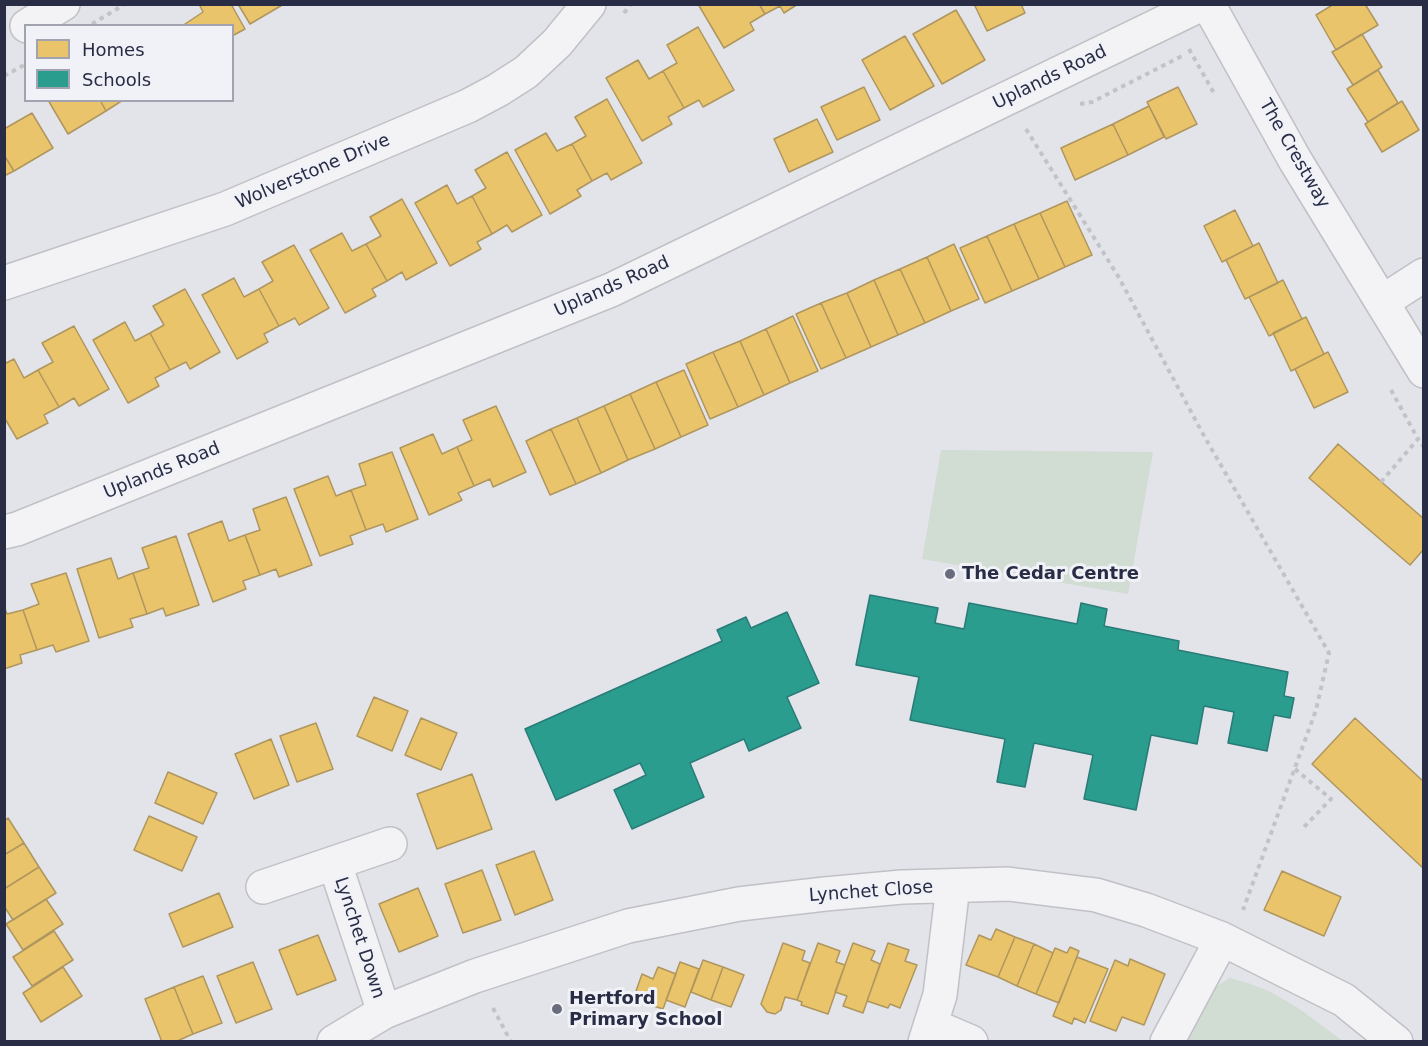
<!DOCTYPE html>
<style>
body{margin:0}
#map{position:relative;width:1428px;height:1046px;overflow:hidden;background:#e3e4e9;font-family:"DejaVu Sans",sans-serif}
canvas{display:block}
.frame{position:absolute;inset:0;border:6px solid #282c44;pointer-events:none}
.legend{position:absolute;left:24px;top:24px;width:210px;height:78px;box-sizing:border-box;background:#f1f2f8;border:2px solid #a1a3b0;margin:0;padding:8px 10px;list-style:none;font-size:18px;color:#282c44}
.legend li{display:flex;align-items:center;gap:12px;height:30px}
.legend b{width:30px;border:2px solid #a1a3b0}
</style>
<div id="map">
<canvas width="1428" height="1046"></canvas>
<div class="frame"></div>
<ul class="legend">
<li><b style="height:16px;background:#e9c46a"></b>Homes</li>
<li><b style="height:16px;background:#2a9d8f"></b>Schools</li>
</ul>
</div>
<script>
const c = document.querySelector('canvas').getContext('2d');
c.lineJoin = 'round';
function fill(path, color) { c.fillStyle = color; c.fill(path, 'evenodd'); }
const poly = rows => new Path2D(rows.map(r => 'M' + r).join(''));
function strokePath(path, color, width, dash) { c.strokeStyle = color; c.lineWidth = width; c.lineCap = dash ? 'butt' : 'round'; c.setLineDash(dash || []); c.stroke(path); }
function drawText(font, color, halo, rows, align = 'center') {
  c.font = font + ' "DejaVu Sans",sans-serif'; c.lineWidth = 6; c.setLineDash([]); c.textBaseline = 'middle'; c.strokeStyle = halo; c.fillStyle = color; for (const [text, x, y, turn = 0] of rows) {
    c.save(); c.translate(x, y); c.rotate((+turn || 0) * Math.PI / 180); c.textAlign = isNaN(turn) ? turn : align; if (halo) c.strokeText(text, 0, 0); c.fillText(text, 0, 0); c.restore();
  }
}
fill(poly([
 [941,450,1153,452,1128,594,922,559],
 [1230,978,1251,984,1271,992,1298,1008,1343,1041,1185,1042,1205,1002,1218,985]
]), '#d1dcd3');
const homes = poly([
 [199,4,231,4,245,29,232,36,232,26,182,26,203,12,199,4],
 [238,4,284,4,250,24,238,4],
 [698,4,759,4,765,14,750,23,754,30,724,48,698,4],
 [759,4,798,4,784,13,780,6,765,14,759,4],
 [974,4,1021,4,1025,13,987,31,974,4],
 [1334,4,1365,4,1378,25,1336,50,1316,15,1334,4],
 [956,10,985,60,942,84,913,34,956,10],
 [698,27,734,90,703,107,699,100,684,108,663,71,677,63,667,45,698,27],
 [1362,34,1382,67,1353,85,1332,52,1362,34],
 [905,36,934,86,890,110,862,60,905,36],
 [638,60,649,79,663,71,684,108,668,117,672,124,642,141,606,78,638,60],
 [1378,70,1398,103,1368,122,1347,89,1378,70],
 [864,87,880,120,837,140,821,107,864,87],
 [1178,87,1197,124,1166,139,1147,102,1178,87],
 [607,99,642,163,611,180,607,173,592,181,572,144,586,136,575,117,607,99],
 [48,100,100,100,106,111,68,134,48,100],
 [100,100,123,100,106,111,100,100],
 [1402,101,1419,130,1382,152,1365,124,1402,101],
 [1149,106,1164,137,1128,155,1113,124,1149,106],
 [32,113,53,148,14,171,4,155,4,129,32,113],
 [817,119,833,152,789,172,774,139,817,119],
 [1113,124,1128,155,1075,180,1061,148,1113,124],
 [546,133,557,151,572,144,592,181,577,190,581,196,550,214,515,150,546,133],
 [507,152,542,215,512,232,507,225,492,234,472,196,486,188,475,170,507,152],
 [4,155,14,171,4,176,4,155],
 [447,185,457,204,472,196,492,234,477,242,481,249,450,266,415,203,447,185],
 [402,199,437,263,406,280,402,272,387,281,366,244,381,236,370,217,402,199],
 [1067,201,1092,255,1065,267,1040,213,1067,201],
 [1235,210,1253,246,1222,262,1204,226,1235,210],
 [1040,213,1065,267,1039,279,1014,224,1040,213],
 [1014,224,1039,279,1012,291,987,236,1014,224],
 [342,233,352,251,366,244,387,281,372,289,376,296,345,313,310,250,342,233],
 [987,236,1012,291,985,303,960,248,987,236],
 [1259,243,1278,283,1245,299,1226,260,1259,243],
 [954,244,979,299,951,311,927,257,954,244],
 [294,245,329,308,299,325,295,318,279,326,259,289,273,281,262,262,294,245],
 [927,257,951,311,925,323,900,269,927,257],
 [900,269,925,323,898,335,874,280,900,269],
 [234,278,244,297,259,289,279,326,264,334,268,342,237,359,202,295,234,278],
 [874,280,898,335,871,347,847,293,874,280],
 [1283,280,1302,319,1269,336,1249,297,1283,280],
 [185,289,220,352,190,369,186,362,170,370,150,333,164,325,153,306,185,289],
 [847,293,871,347,846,358,821,303,847,293],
 [821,303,846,358,821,369,796,314,821,303],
 [793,316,818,371,790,383,766,329,793,316],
 [1306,317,1324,354,1291,371,1273,333,1306,317],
 [125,322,135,341,150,333,170,370,155,378,159,386,128,403,93,340,125,322],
 [74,326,109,389,79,406,74,398,59,407,38,370,53,362,42,343,74,326],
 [766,329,790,383,764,395,740,341,766,329],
 [740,341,764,395,738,407,713,352,740,341],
 [713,352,738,407,710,419,686,364,713,352],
 [1328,352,1348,392,1314,408,1295,369,1328,352],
 [14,359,24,378,38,370,59,407,44,415,48,423,17,439,4,417,4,364,14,359],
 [684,370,708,425,681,437,656,382,684,370],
 [656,382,681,437,655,449,630,394,656,382],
 [630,394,655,449,628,460,604,406,630,394],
 [496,406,526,472,493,487,490,479,474,486,457,447,472,440,463,420,496,406],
 [604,406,628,460,601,473,577,418,604,406],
 [577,418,601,473,576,484,551,429,577,418],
 [551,429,576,484,550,495,526,441,551,429],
 [433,434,442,454,457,447,474,486,458,493,462,500,429,515,400,448,433,434],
 [1338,444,1424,519,1424,549,1410,565,1309,478,1338,444],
 [392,452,418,519,386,532,383,524,366,530,351,490,366,485,359,464,392,452],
 [328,476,336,496,351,490,366,530,350,536,353,544,320,556,294,489,328,476],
 [286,497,312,565,279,577,276,569,260,575,245,535,260,530,253,509,286,497],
 [222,521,229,541,245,535,260,575,243,581,246,589,213,602,188,534,222,521],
 [176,536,199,605,166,616,163,608,147,614,133,573,149,568,142,548,176,536],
 [111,558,118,579,133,573,147,614,130,619,133,627,99,638,77,569,111,558],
 [66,573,89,641,56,652,53,645,37,650,23,610,39,604,31,584,66,573],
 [4,606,7,614,23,610,37,650,20,655,22,663,4,669,4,606],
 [374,697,408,711,392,751,357,736,374,697],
 [421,718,457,733,441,770,405,755,421,718],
 [1355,718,1424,782,1424,869,1312,764,1355,718],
 [316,723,333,769,297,782,280,736,316,723],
 [271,739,289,785,254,799,235,754,271,739],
 [168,772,217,793,203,824,155,803,168,772],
 [472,774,492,829,437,849,417,794,472,774],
 [149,816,197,837,182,871,134,850,149,816],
 [8,818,24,843,4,855,4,821,8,818],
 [24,843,39,867,4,889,4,855,24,843],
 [534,851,553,900,515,915,496,865,534,851],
 [39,867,56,893,13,920,4,906,4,889,39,867],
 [482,870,501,920,463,933,445,884,482,870],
 [1282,871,1341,897,1324,936,1264,910,1282,871],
 [418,888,438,936,399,952,379,904,418,888],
 [219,893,233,927,183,947,169,914,219,893],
 [46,899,63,924,23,950,6,924,46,899],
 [996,929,1015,937,998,977,966,965,979,935,991,940,996,929],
 [54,931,73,960,32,986,13,957,54,931],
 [318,935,336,980,297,995,279,950,318,935],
 [1015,937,1034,944,1017,986,998,977,1015,937],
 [783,943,805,951,802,960,810,963,797,1000,785,997,781,1010,775,1014,767,1012,761,1004,783,943],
 [818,943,840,951,836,962,845,965,828,1014,801,1005,802,1002,797,1000,818,943],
 [853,943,875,951,871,960,880,964,863,1013,843,1006,847,996,835,992,853,943],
 [888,943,909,950,905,961,917,965,900,1008,890,1004,888,1008,867,1001,888,943],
 [1034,944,1053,953,1036,994,1017,986,1034,944],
 [1070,947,1079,951,1059,1003,1036,994,1055,948,1067,953,1070,947],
 [1077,957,1108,969,1085,1023,1074,1018,1072,1024,1053,1016,1077,957],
 [1130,959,1165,974,1144,1025,1122,1017,1116,1031,1090,1021,1115,960,1128,966,1130,959],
 [703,960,723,967,711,1000,691,992,703,960],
 [253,962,272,1009,236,1023,217,976,253,962],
 [680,962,699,969,685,1007,666,1000,680,962],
 [63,967,82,996,41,1022,23,993,63,967],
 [658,967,676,974,663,1009,644,1003,646,998,635,994,642,974,653,979,658,967],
 [723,967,744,975,731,1007,711,1000,723,967],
 [203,976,222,1023,193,1034,174,987,203,976],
 [174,987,193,1034,175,1042,162,1042,145,999,174,987]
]);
fill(homes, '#e9c46a');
strokePath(homes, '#af965f', 1.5);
const schools = poly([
 [870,595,938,608,935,623,964,629,969,603,1077,624,1081,603,1107,609,1104,626,1179,641,1178,650,1288,672,1284,696,1294,698,1290,718,1274,715,1267,751,1228,743,1234,712,1204,706,1197,744,1151,735,1136,810,1084,799,1093,755,1034,743,1025,787,997,782,1005,739,910,720,919,677,856,665,870,595],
 [787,612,819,683,787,697,801,728,749,751,744,739,690,763,704,797,632,829,614,790,646,775,640,763,556,800,525,729,722,641,717,630,746,617,751,628,787,612]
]);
fill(schools, '#2a9d8f');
strokePath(schools, '#297b78', 1.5);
const minor = poly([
 [1208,4,1295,160,1424,371],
 [27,26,63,4],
 [4,283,225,209,468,106,498,90,526,72,557,43,589,4],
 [1382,302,1424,275],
 [4,532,17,529,611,290,1202,4],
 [335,864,384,1012],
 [263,887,390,844],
 [931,1025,971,1042],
 [334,1042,384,1012,475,976,628,926,739,904,825,894,902,887,1008,884,1096,895,1146,910,1191,927,1222,939,1344,1000,1396,1042],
 [925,1042,940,995,953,886],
 [1167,1042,1222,939]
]);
strokePath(minor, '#c0c1c7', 36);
strokePath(poly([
 [624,13,631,4],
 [92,24,125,4],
 [1189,49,1215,95],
 [4,76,26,64],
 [1080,104,1092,102,1182,56],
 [1026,129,1118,276,1203,434,1329,653,1316,710,1243,910],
 [1391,390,1418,439],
 [1381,482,1418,439,1424,447],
 [1295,769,1331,799,1304,827],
 [493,1008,511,1042]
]), '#c1c3c9', 4, [4.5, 4.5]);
strokePath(minor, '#f3f3f5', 33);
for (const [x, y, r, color] of [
 [950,574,6,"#696c7e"],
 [557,1009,6,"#696c7e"]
]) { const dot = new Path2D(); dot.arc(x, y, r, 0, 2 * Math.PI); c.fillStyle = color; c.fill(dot); strokePath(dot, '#f1f2f8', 2); }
drawText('18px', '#282c44', '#f1f2f8', [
 ["Uplands Road",1050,78,-26],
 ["The Crestway",1294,154,60],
 ["Wolverstone Drive",313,172,-23],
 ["Uplands Road",612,287,-24],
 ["Uplands Road",162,471,-22],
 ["Lynchet Close",871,892,-4],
 ["Lynchet Down",359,938,72]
]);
drawText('bold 18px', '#282c44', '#f1f2f8', [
 ["The Cedar Centre",962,574],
 ["Hertford",569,999],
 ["Primary School",569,1020]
], 'left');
</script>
